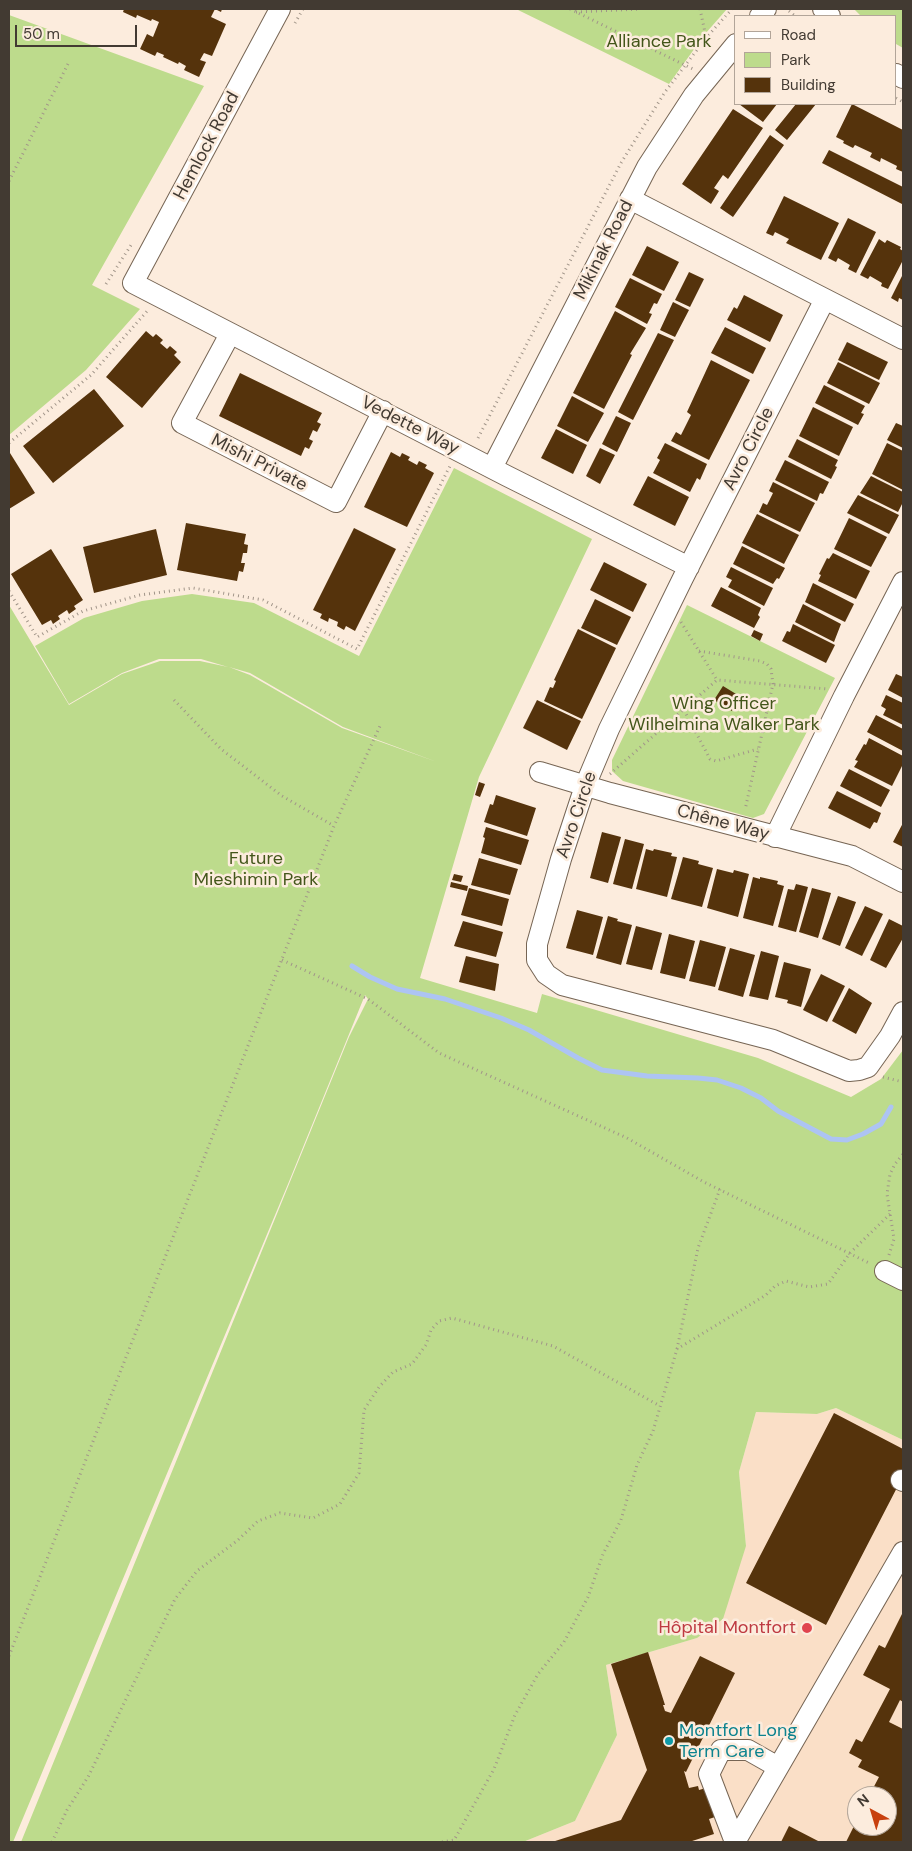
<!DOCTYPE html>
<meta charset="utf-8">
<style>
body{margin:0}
#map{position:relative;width:912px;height:1851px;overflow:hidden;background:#fcecdd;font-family:"DM Sans",sans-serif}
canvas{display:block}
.frame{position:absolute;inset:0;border:10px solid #423a32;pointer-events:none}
.legend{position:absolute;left:734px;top:15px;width:162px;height:90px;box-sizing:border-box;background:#fcecdd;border:1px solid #b2a599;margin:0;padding:6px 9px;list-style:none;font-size:15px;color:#423a32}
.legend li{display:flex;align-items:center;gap:10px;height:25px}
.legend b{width:25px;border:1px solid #b2a599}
.north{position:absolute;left:847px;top:1786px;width:50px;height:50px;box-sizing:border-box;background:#fcecdd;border:1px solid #b2a599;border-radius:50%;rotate:321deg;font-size:14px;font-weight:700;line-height:20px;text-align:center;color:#423a32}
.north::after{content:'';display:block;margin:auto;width:18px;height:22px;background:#c8400e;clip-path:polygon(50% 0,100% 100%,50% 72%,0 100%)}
.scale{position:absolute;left:15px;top:25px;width:122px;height:22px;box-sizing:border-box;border:2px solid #423a32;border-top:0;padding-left:6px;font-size:15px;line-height:18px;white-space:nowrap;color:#423a32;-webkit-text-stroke:4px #fcecdd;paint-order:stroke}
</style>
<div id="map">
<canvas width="912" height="1851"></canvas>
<div class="frame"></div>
<ul class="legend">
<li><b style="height:6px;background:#fff"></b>Road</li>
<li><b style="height:14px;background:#bddb8c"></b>Park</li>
<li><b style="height:14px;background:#55330c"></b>Building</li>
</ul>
<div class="north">N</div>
<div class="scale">50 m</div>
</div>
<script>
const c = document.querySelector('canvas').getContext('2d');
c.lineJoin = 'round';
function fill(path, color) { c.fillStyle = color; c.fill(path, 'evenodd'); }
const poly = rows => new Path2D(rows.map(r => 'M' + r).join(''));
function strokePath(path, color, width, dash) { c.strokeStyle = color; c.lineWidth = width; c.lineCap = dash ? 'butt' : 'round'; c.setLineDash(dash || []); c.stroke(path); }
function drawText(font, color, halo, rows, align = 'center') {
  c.font = font + ' "DM Sans",sans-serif'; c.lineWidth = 5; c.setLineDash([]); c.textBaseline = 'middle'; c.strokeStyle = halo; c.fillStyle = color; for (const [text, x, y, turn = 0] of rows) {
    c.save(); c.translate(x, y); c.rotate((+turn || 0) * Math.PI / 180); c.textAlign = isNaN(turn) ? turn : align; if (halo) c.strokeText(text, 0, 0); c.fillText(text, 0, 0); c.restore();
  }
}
fill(poly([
 [836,1408,903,1440,903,1842,523,1842,575,1821,617,1735,606,1665,697,1638,746,1546,739,1472,756,1412,817,1414],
 [857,1796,887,1796,887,1826,857,1826]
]), '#fadfc7');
fill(poly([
 [516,9,727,9,705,34,669,84],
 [854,9,903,9,903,48,896,44,896,16,861,16],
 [9,15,204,86,92,285,140,309,86,370,9,435],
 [454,468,592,539,479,777,420,978,537,1013,542,994,758,1058,851,1097,881,1079,903,1050,903,1440,836,1408,817,1414,756,1412,739,1472,746,1546,723,1619,697,1638,606,1665,617,1735,575,1821,523,1842,21,1842,349,1037,368,999,365,995,288,1184,13,1842,9,1842,9,605,69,705,122,674,160,661,200,661,228,667,201,659,159,659,122,673,69,704,35,646,84,618,142,601,192,594,254,603,359,656],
 [229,667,250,673,343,727,437,762,342,728,250,675],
 [687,605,835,678,764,814,753,818,623,781,612,771,612,760]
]), '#bddb8c');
strokePath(poly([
 [352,966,370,977,397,989,445,999,501,1018,529,1030,578,1058,602,1070,647,1076,698,1078,717,1080,741,1088,761,1098,778,1111,831,1139,847,1140,863,1134,881,1124,891,1107]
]), '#adc4f3', 5);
fill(poly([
 [124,9,222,9,221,12,215,9,211,17,226,24,212,56,204,53,200,60,206,62,199,77,184,70,186,66,179,62,178,64,163,57,164,55,157,52,155,56,140,49,147,34,153,37,159,22,152,19,151,21,137,15,136,18,123,12],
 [739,104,777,104,763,122],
 [796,104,816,104,787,140,775,130],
 [852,104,903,130,903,172,896,169,897,166,881,158,880,162,870,157,872,153,855,145,853,148,843,143,844,141,836,137],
 [733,109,763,128,728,179,723,175,714,188,719,191,711,204,682,184],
 [770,135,784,145,733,217,720,208],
 [829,150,903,187,902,204,822,163],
 [784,196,839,223,821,260,786,243,789,239,775,232,773,236,766,233],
 [848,218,876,232,856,273,848,269,850,265,838,258,836,262,828,258],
 [879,239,885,243,887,240,901,247,900,249,903,251,903,260,888,289,881,286,882,283,870,276,868,279,860,275],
 [647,246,679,262,664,291,632,275],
 [689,272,704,279,690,307,675,300],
 [903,274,903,300,899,298,898,302,891,298],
 [630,278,662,294,657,304,654,303,649,313,652,314,647,324,615,307],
 [744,295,783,315,770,342,727,320,734,307,737,309],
 [673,302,689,310,675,337,660,330],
 [615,311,646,328,630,354,632,355,604,409,573,393],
 [725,327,766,348,753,374,711,353],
 [146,331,153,337,156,334,163,340,160,343,167,349,170,346,177,352,174,355,181,362,142,408,106,377],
 [658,333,674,340,633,420,618,412],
 [847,342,888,362,879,380,838,360],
 [711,360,750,380,709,460,671,441,676,432,681,435,691,415,687,412],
 [838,362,880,383,869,404,827,383],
 [240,373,322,413,317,422,321,424,317,432,313,430,309,439,313,441,309,449,305,447,301,456,219,416],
 [824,385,865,406,861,413,864,414,858,425,815,403],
 [94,389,124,426,53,483,23,446],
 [572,396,604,413,588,442,557,426],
 [813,407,853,427,839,456,799,436],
 [616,416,631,423,617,452,602,444],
 [896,423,903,426,903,448,887,440],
 [556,429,587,445,573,474,541,458],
 [797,439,838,460,835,466,837,467,831,479,788,457],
 [665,443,707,464,700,480,697,478,690,492,653,473,660,460,657,458],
 [887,443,903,451,903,490,872,474],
 [600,448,615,455,600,484,586,476],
 [391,452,400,457,402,453,410,457,408,460,417,465,419,461,427,465,425,468,434,473,407,527,364,507],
 [9,453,10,453,35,493,9,509],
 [785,460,829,482,823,494,820,493,817,501,775,480],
 [648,476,689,497,675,526,633,505],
 [871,476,903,492,903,502,898,512,860,493],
 [773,482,815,503,800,532,759,512,763,503,767,505,773,493,769,491],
 [858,495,899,515,889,534,847,513],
 [757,514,799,535,784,564,742,543],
 [849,518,887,537,871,567,834,549],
 [186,523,246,534,244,544,248,545,247,553,243,553,241,563,245,563,243,572,239,571,237,581,177,570],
 [354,528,396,549,355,631,346,626,344,630,337,626,338,622,329,618,328,622,320,618,322,614,313,610],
 [156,529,167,575,94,593,83,547],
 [742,546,785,568,779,579,777,578,773,584,733,564],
 [51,549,83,600,74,606,76,609,69,614,67,610,58,616,60,619,53,624,51,620,42,625,11,574],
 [833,553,870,571,856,599,818,581,821,575,819,574,827,558,829,559],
 [604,562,647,584,633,612,590,590],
 [731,567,773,588,764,606,728,587,732,580,726,577],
 [813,583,854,604,845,622,805,602],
 [721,587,761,608,758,615,760,617,754,628,711,606],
 [595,599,631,617,617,645,581,628],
 [803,604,841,624,834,642,795,622],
 [793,624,835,645,826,663,782,641,787,631,790,632],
 [578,629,616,648,582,719,544,701,550,687,553,688,556,681,554,680],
 [754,630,763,634,760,641,751,636],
 [896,674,903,677,903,698,888,690],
 [723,686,741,697,732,711,714,700],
 [886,695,903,703,903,725,883,715,886,709,881,706],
 [537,700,581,721,567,750,523,728],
 [876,715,903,729,903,751,867,732],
 [869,738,903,756,903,764,892,786,854,767,858,761,855,760,864,744,866,745],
 [849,769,890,790,881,807,840,786],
 [479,782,485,784,480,797,475,795],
 [837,791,881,813,877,823,874,822,870,829,828,808],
 [496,795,536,808,527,836,484,822,490,804,493,805],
 [903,823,903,847,893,842],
 [486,827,529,840,521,865,481,853,485,838,483,837],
 [602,832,621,837,608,883,590,878],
 [625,839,644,844,632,889,613,884],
 [646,849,653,851,654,849,672,853,671,856,677,857,667,897,636,889],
 [683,857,699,861,698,864,713,868,702,907,671,899],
 [479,858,518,869,510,895,471,885],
 [717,869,733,873,734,870,749,874,738,917,707,908],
 [454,874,463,876,461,882,452,880],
 [753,877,760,879,760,877,778,881,777,884,784,886,773,926,743,918],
 [451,882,468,886,467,891,450,887],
 [796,884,808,887,796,932,778,927,788,889,794,890],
 [469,888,509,899,502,926,461,915],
 [812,888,831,893,818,938,799,932],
 [838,896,856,902,840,946,822,939],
 [865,906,883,914,862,956,845,948],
 [577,910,603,917,593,955,566,948],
 [608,916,618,919,617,921,632,925,621,965,596,958],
 [889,919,903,926,903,938,886,968,870,960],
 [463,921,503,932,496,957,454,946],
 [636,926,662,933,652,970,626,964],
 [669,934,695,941,685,979,660,973],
 [700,940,726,947,715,987,689,981],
 [730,948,755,955,743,997,718,990],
 [761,951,779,956,768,1000,749,996],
 [466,956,499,964,495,991,459,982],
 [784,962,811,969,801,1007,787,1003,788,1000,775,997],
 [821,974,845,986,827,1022,803,1010],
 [849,988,872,1003,856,1034,832,1021],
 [834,1413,903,1449,903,1476,826,1625,746,1583],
 [903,1612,903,1702,900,1700,889,1722,903,1729,903,1840,902,1842,846,1842,857,1820,857,1826,887,1826,887,1796,869,1796,879,1777,858,1767,862,1760,849,1753,856,1739,862,1742,890,1689,863,1675,879,1645,885,1648],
 [648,1652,665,1705,663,1705,665,1711,671,1713,700,1656,735,1673,686,1772,684,1771,689,1788,698,1786,699,1790,706,1788,715,1817,709,1819,714,1834,689,1842,552,1842,621,1820,647,1770,611,1664],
 [789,1826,820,1842,781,1842]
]), '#55330c');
const minor = poly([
 [280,9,133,283,507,476,689,567],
 [823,9,830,16],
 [760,16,766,9],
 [896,74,903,78],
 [630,199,903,339],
 [825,299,683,578,609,729,585,786,561,859,537,944,537,960,546,974,562,985,773,1040,849,1071,859,1070,868,1067,890,1036,903,1012],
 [230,334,182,423,336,502,383,411],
 [492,468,647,167,694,95,736,44],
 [540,772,610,793,852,856,903,882],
 [775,837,844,696,903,582],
 [885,1271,903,1280],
 [901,1480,903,1481],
 [735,1842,903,1552],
 [735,1842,709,1774,721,1750,748,1750,778,1767]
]);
strokePath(minor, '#766554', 22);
strokePath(poly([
 [570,9,693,69],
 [700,9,706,37],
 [789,11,795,16],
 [576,12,640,9],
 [295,23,303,9],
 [896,98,903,102],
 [9,181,69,62],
 [106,284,133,242],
 [478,438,621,163,665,92,706,38,732,9],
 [9,443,91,375,149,309],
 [9,591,37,637,83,611,140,595,193,588,263,600,357,649,450,466],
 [681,622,717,680],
 [699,651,760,661,767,664,771,669,773,684,745,810],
 [174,700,221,749,282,796,334,826],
 [684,710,710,759,716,761,758,749],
 [610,774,717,680,828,689],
 [282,960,368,999,439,1053,627,1138,704,1182,871,1264],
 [883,1077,903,1082],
 [889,1255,894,1239,887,1194,890,1174,895,1164,903,1154],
 [677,1349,698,1248,720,1189],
 [9,1656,334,826,380,726],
 [52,1842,67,1810,88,1777,175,1599,197,1571,238,1540,258,1521,280,1513,313,1518,340,1504,359,1473,364,1410,379,1387,393,1372,412,1364,426,1345,431,1330,439,1321,452,1318,553,1346,660,1406],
 [442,1842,454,1840],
 [453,1842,494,1769,515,1715,538,1674,564,1642,588,1597,603,1554,621,1520,637,1465,653,1431,677,1349,766,1295,775,1286,786,1281,809,1287,828,1284,850,1253,891,1213]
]), '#a19589', 3, [1, 4]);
strokePath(minor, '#fff', 20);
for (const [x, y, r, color] of [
 [807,1628,6,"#e0444e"],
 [669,1741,5,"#0f9aa8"]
]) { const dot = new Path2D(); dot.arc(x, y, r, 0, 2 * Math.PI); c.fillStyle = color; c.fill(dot); strokePath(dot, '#fcecdd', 2); }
drawText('18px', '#43561a', '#fcecdd', [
 ["Alliance Park",659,42],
 ["Wing Officer",724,704],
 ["Wilhelmina Walker Park",724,725],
 ["Future",256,859],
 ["Mieshimin Park",256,880]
]);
drawText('18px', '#423a32', '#fcecdd', [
 ["Hemlock Road",207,146,-62],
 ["Mikinak Road",604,250,-63],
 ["Vedette Way",410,426,27],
 ["Avro Circle",749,449,-63],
 ["Mishi Private",259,463,27],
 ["Avro Circle",577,815,-71],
 ["Chêne Way",723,823,15]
]);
drawText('18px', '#be3a42', '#fcecdd', [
 ["Hôpital Montfort",796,1628]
], 'right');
drawText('18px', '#0d838f', '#fcecdd', [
 ["Montfort Long",679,1731],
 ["Term Care",679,1752]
], 'left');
</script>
